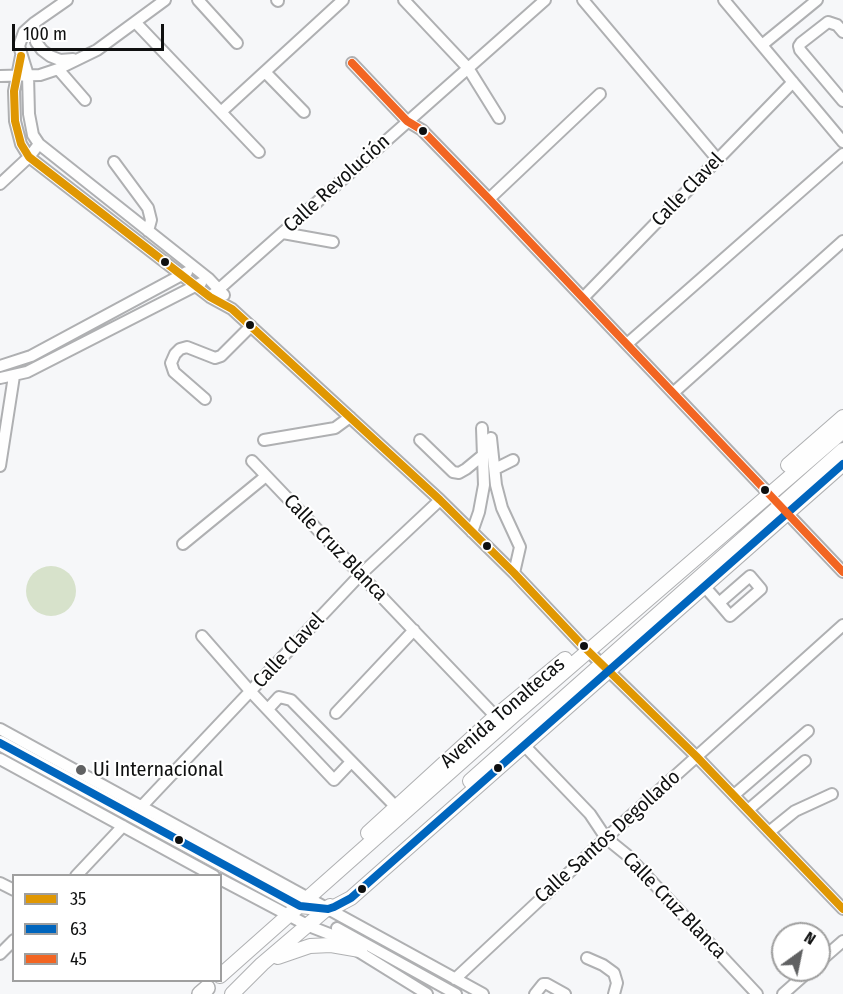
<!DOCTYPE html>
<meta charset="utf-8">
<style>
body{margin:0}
#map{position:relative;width:843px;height:994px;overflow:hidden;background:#f6f7f9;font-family:"Fira Sans Condensed",sans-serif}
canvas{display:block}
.legend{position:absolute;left:12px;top:874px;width:210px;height:108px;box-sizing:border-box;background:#fff;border:2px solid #9f9f9f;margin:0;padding:8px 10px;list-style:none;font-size:18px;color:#0f1010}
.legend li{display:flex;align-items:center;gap:12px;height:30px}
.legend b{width:30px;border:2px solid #9f9f9f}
.north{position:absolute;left:771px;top:922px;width:60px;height:60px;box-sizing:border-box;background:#fff;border:2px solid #9f9f9f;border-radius:50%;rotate:33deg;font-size:16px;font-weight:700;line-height:24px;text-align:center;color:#0f1010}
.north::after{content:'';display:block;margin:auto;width:21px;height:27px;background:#606162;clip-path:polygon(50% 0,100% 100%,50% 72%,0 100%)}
.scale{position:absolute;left:12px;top:24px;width:152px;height:27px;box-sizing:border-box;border:3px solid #0f1010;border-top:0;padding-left:8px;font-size:18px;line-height:21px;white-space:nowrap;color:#0f1010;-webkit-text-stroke:4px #fff;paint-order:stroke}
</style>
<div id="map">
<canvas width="843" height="994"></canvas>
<ul class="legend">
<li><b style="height:8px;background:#e09702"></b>35</li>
<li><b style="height:8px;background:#0065bd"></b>63</li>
<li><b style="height:8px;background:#f26522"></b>45</li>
</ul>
<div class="north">N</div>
<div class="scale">100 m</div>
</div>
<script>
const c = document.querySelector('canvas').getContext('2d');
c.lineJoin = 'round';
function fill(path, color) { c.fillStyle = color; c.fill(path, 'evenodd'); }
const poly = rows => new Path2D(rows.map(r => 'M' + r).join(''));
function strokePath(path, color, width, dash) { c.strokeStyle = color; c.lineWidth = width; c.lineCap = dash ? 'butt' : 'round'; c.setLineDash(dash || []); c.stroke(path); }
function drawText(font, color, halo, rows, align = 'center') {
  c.font = font + ' "Fira Sans Condensed",sans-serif'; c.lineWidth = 4.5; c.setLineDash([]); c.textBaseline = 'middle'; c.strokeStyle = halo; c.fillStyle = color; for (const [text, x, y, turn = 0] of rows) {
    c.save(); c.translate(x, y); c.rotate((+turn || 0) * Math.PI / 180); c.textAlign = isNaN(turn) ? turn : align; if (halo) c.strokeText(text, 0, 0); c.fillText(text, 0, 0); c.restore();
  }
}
fill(poly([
 '26 591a25 25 0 1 1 50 0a25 25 0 1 1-50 0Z'
]), '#d7e2cb');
const minor = poly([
 [67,0,34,23,24,32,19,46,28,75,29,114,33,135,39,144,209,279,224,295],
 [198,0,237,43],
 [277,0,278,1],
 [404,0,468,68,499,118],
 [583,0,718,160],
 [724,0,843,142],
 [34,23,36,42,42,50,50,56,60,60,73,59],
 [136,23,259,152],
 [843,32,837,25,828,22,801,43,799,46,800,50,843,101],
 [762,45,817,0],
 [21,56,14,91,15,121,21,144,29,157,210,297,232,309,440,500,514,573,582,645,696,756,843,909],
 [352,63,407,121,422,130,489,199,843,572],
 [58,69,85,100],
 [265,72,304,112],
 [0,76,40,75,58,69,97,50,165,0],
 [221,112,343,0],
 [114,162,148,208,151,220,148,231],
 [0,184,29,157,39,144],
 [489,199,600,94],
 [283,233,333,242],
 [210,297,545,0],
 [583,298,793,82],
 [627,344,843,154],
 [0,366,31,356,187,272],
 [0,378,27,372,201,283],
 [673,393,843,241],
 [205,399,174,372,171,363,175,354,180,349,187,347,215,358,221,356,251,326],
 [491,438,496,485,502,508,520,547,514,573],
 [264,440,335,428,350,417],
 [420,440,453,472,459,473,466,469,483,455],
 [252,461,501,722],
 [0,466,14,376],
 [495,469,513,460],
 [472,532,479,512,484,485,482,428],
 [183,544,266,476],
 [704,586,719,603,730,616,761,589,750,576,719,603],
 [202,636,251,692,334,780,351,762],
 [268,709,279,697,291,700,396,807],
 [336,713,414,630],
 [0,729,483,994],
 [520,741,590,814,606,838,627,855,757,994],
 [0,759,214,876],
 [734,795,808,731],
 [142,806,360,575,440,500],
 [748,810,805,761],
 [769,832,795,811,832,794],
 [76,876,123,826],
 [220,879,309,926,332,935,427,994],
 [0,883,14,890],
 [337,928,456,994],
 [0,954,14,940],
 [587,958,603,965,614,973,617,983,614,994],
 [819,962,843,941],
 [455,979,606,838,843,625],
 [535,994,543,984,547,984,565,994],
 [783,994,810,970]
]);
const major = poly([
 [788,465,843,417],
 [0,743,300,906,328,909,334,907,351,898,843,464],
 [470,781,843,450],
 [368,833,496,716,565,659],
 [278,957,310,946,331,945,360,950],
 [220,976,513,716,843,431],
 [232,994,262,964,330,906]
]);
const highway = poly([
 [200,994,207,988]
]);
strokePath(minor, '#afb0b2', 14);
strokePath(major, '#afb0b2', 16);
strokePath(highway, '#afb0b2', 18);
strokePath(minor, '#fefefe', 10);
strokePath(major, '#fefefe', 14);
strokePath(highway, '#fefefe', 15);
strokePath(poly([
 [21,56,14,91,15,121,21,144,29,157,210,297,232,309,440,500,514,573,582,645,696,756,843,909]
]), '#e09702', 8);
strokePath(poly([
 [0,743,300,906,328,909,334,907,351,898,843,464]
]), '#0065bd', 8);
strokePath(poly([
 [352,63,407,121,422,130,489,199,843,572]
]), '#f26522', 8);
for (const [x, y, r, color] of [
 [423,131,5,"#0f1010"],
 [165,262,5,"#0f1010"],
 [250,325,5,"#0f1010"],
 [765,490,5,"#0f1010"],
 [487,546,5,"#0f1010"],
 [584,646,5,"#0f1010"],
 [498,768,5,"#0f1010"],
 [81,770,6,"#606162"],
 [179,840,5,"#0f1010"],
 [362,889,5,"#0f1010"]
]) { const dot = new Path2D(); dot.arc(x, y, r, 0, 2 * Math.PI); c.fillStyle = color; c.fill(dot); strokePath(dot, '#fff', 2); }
drawText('20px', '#0f1010', '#fff', [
 ["Calle Revolución",337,184,-42],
 ["Calle Clavel",688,190,-46],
 ["Calle Cruz Blanca",335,548,46],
 ["Calle Clavel",289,651,-47],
 ["Avenida Tonaltecas",503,713,-41],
 ["Calle Santos Degollado",608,837,-42],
 ["Calle Cruz Blanca",674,906,46]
]);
drawText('20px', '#0f1010', '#fff', [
 ["Ui Internacional",93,770]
], 'left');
</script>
